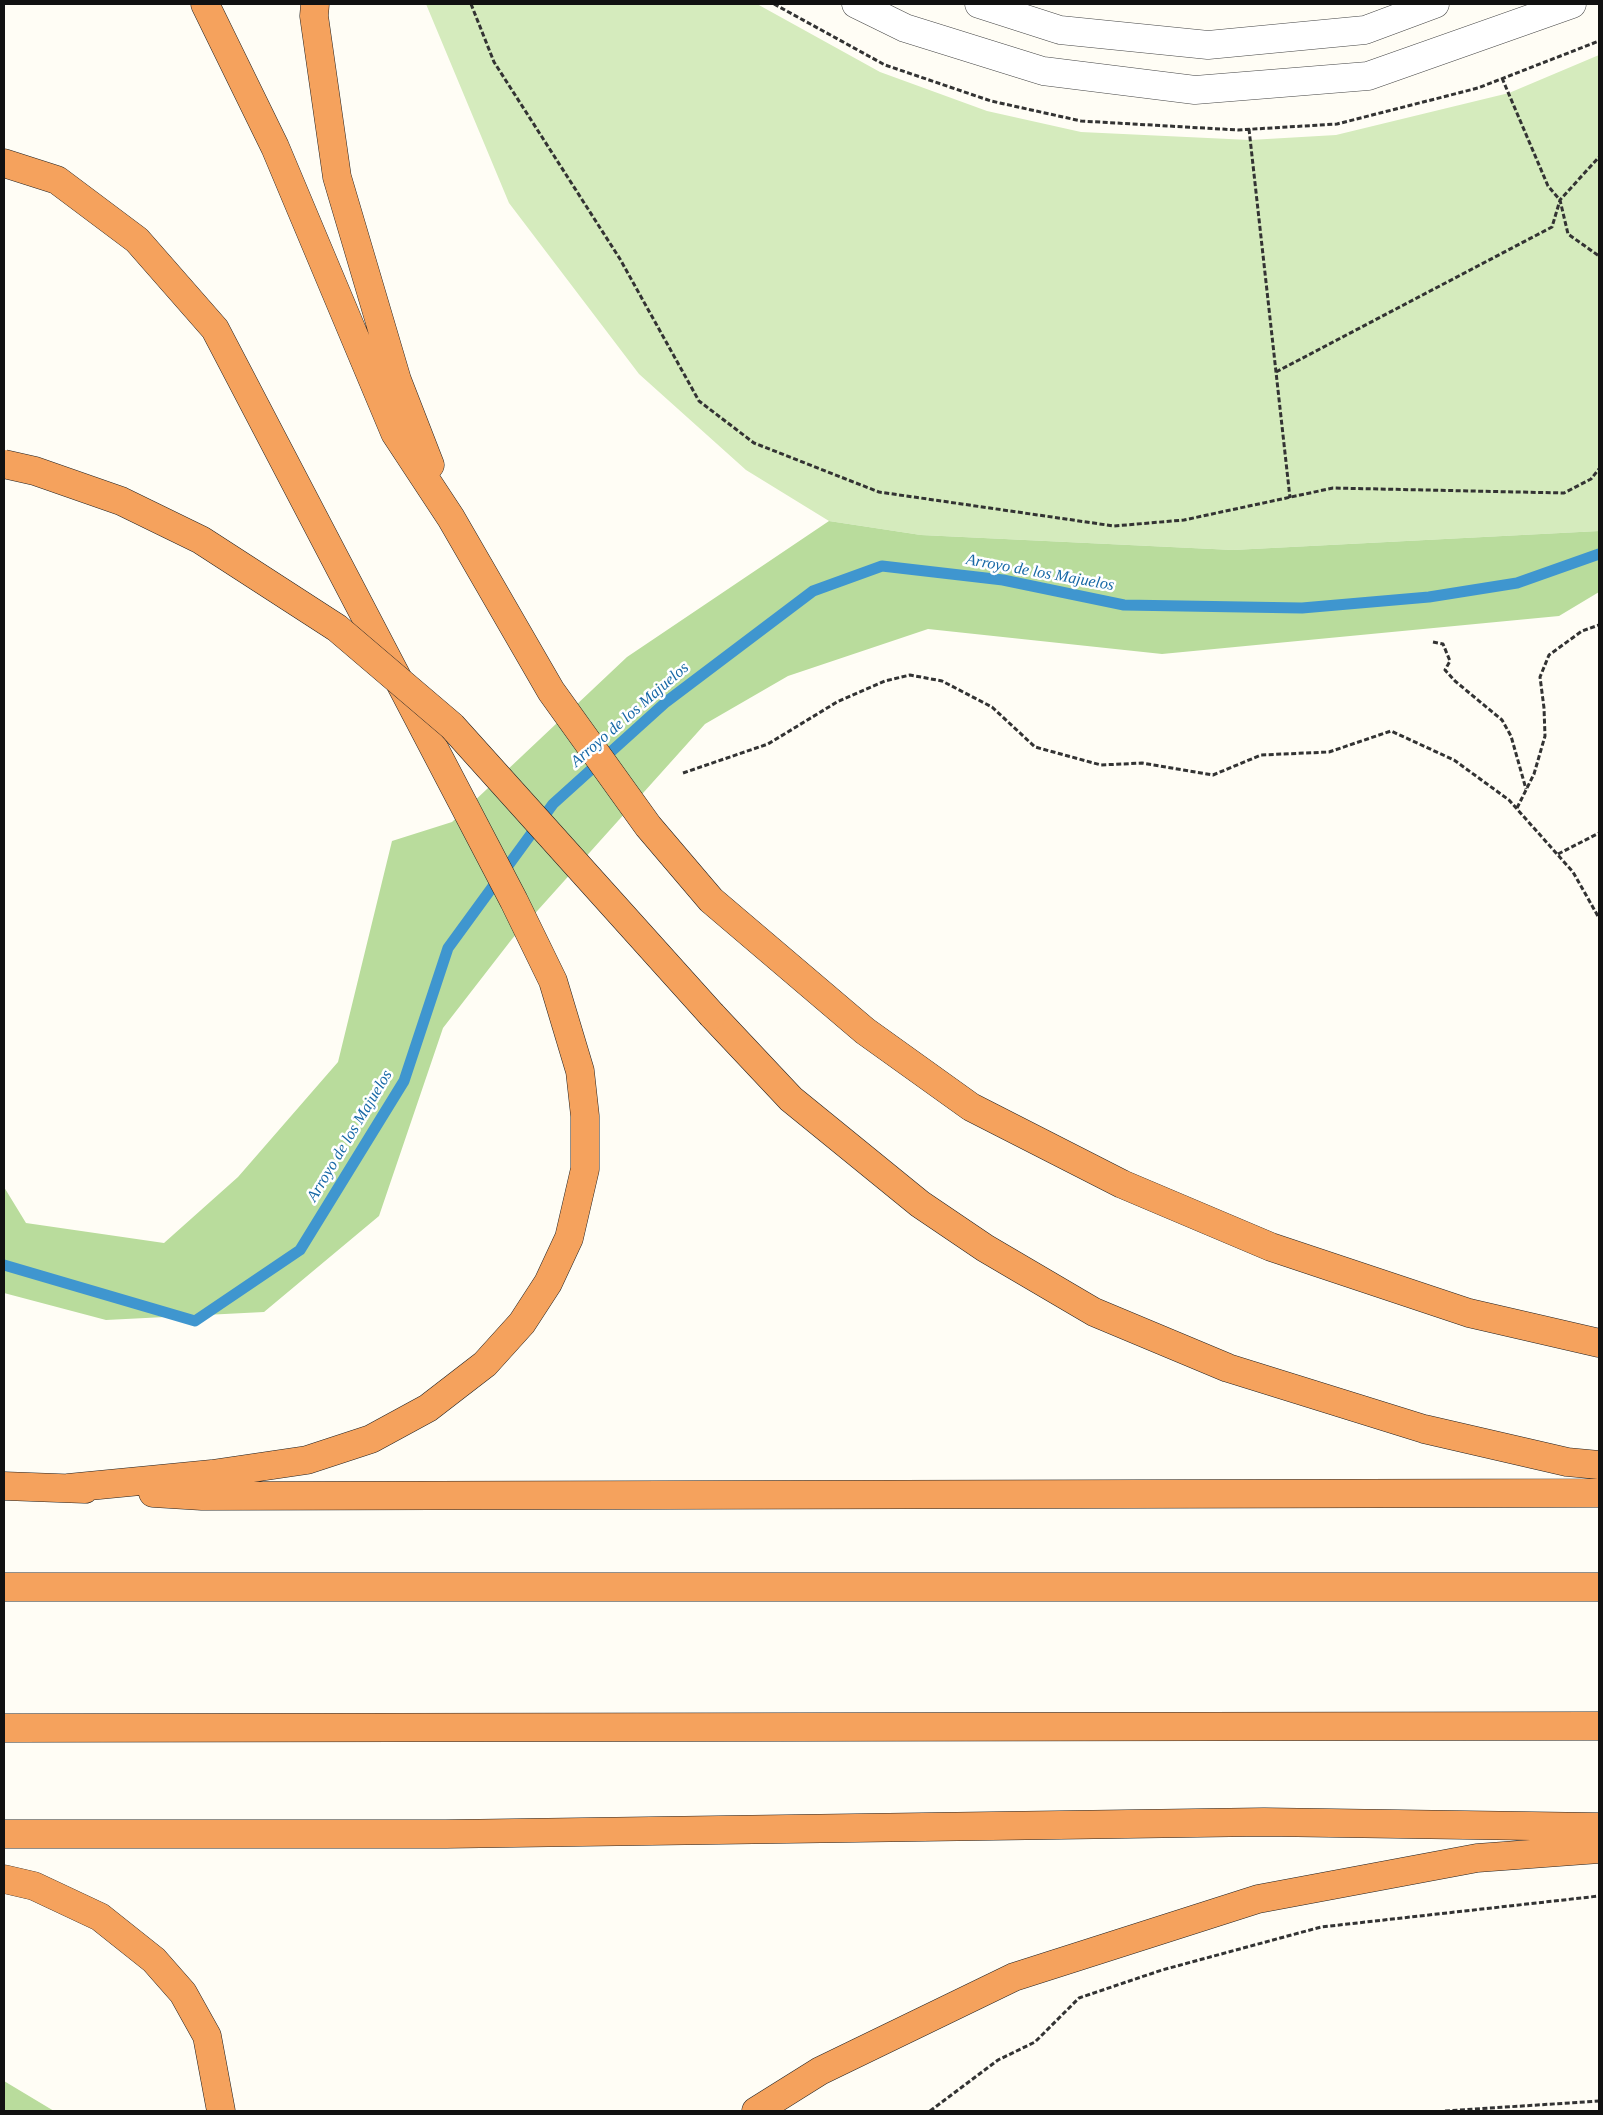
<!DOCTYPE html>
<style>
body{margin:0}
#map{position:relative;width:1603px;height:2115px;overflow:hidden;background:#fffdf5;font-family:"Times New Roman",serif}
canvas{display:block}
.frame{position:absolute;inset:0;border:5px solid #111;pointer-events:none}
</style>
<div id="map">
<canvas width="1603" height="2115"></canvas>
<div class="frame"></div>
</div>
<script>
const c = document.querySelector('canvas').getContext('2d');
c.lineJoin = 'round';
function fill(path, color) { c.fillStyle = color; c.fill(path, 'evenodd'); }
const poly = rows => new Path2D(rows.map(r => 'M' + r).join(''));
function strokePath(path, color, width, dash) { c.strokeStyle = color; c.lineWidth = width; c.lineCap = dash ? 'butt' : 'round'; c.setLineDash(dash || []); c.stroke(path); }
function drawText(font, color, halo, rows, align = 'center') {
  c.font = font + ' "Times New Roman",serif'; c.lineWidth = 5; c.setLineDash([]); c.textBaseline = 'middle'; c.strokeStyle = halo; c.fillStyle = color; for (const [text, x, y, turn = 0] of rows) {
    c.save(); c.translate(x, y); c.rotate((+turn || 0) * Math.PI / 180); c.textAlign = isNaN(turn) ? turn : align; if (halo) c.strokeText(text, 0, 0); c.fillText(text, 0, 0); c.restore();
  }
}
fill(poly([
 [426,4,757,4,880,72,987,111,1081,132,1250,140,1336,135,1509,93,1599,55,1599,531,1233,550,921,535,829,521,746,470,639,374,509,203]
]), '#d5ebbd');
fill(poly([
 [829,521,921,535,1233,550,1599,531,1599,592,1559,616,1162,654,928,629,788,676,705,724,512,939,443,1028,379,1216,264,1312,106,1320,4,1293,4,1187,26,1223,164,1243,238,1177,338,1062,392,841,452,822,627,657],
 [4,2081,54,2111,4,2111]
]), '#b9dc9c');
strokePath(poly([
 [4,1265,195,1321,300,1250,404,1081,448,948,553,804,666,702,813,591,882,566,1003,580,1124,605,1302,608,1429,597,1517,583,1599,554]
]), '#3f96cf', 11);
const street = poly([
 [856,4,905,28,1043,71,1195,90,1368,76,1572,4],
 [979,4,1060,30,1208,45,1365,30,1435,4]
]);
const highway = poly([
 [205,4,275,147,395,433,451,518,551,691,648,826,711,900,865,1031,971,1107,1122,1184,1271,1247,1469,1313,1599,1343],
 [315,4,314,16,337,177,397,380,430,465],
 [4,163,57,180,137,240,215,329,514,901,553,981,580,1071,585,1116,585,1169,569,1238,548,1283,522,1323,485,1364,428,1408,371,1439,307,1460,212,1474,68,1488],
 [712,1015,791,1099,920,1204,985,1248,1094,1312,1228,1368,1424,1429,1567,1462,1599,1465],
 [4,1486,85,1489],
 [153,1493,202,1496,1599,1493],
 [4,1587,1599,1587],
 [4,1728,1599,1726],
 [4,1834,446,1834,1264,1822,1599,1827],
 [4,1879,34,1886,100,1917,154,1960,183,1993,207,2036,221,2111],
 [756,2111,820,2071,1014,1977,1258,1899,1477,1858,1599,1849]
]);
strokePath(street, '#444', 29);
strokePath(highway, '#222', 29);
strokePath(poly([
 [471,4,494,62,620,259,699,401,754,443,879,492,1114,526,1184,520,1333,488,1564,493,1591,479,1599,469],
 [774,4,885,65,991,101,1081,121,1238,130,1337,124,1478,88,1599,41],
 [1502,78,1548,186,1560,200,1568,234,1599,256],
 [1249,129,1290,498],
 [1276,372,1552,227,1560,200,1599,157],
 [1433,642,1443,644,1450,661,1445,670,1455,681,1502,720,1511,736,1526,789],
 [683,773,768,744,837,702,885,681,910,675,942,681,992,707,1035,747,1101,765,1142,763,1213,775,1261,755,1329,752,1391,731,1454,760,1509,800,1573,872,1599,918],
 [1517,808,1534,774,1545,736,1544,708,1540,677,1549,655,1582,631,1599,625],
 [1558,854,1599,833],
 [930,2111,998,2060,1035,2042,1079,1998,1162,1970,1321,1927,1599,1896],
 [1445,2111,1599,2101]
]), '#333', 3, [5, 2.5]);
strokePath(street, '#fff', 28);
strokePath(highway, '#f5a25d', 28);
const highwayBridge = poly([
 [4,464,35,471,121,501,201,540,337,628,452,726,712,1015]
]);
strokePath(highwayBridge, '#222', 29, []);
strokePath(highwayBridge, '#f5a25d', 28);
drawText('italic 16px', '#1768a6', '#fff', [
 ["Arroyo de los Majuelos",1040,573,10],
 ["Arroyo de los Majuelos",630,715,-41],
 ["Arroyo de los Majuelos",350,1136,-59]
]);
</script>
